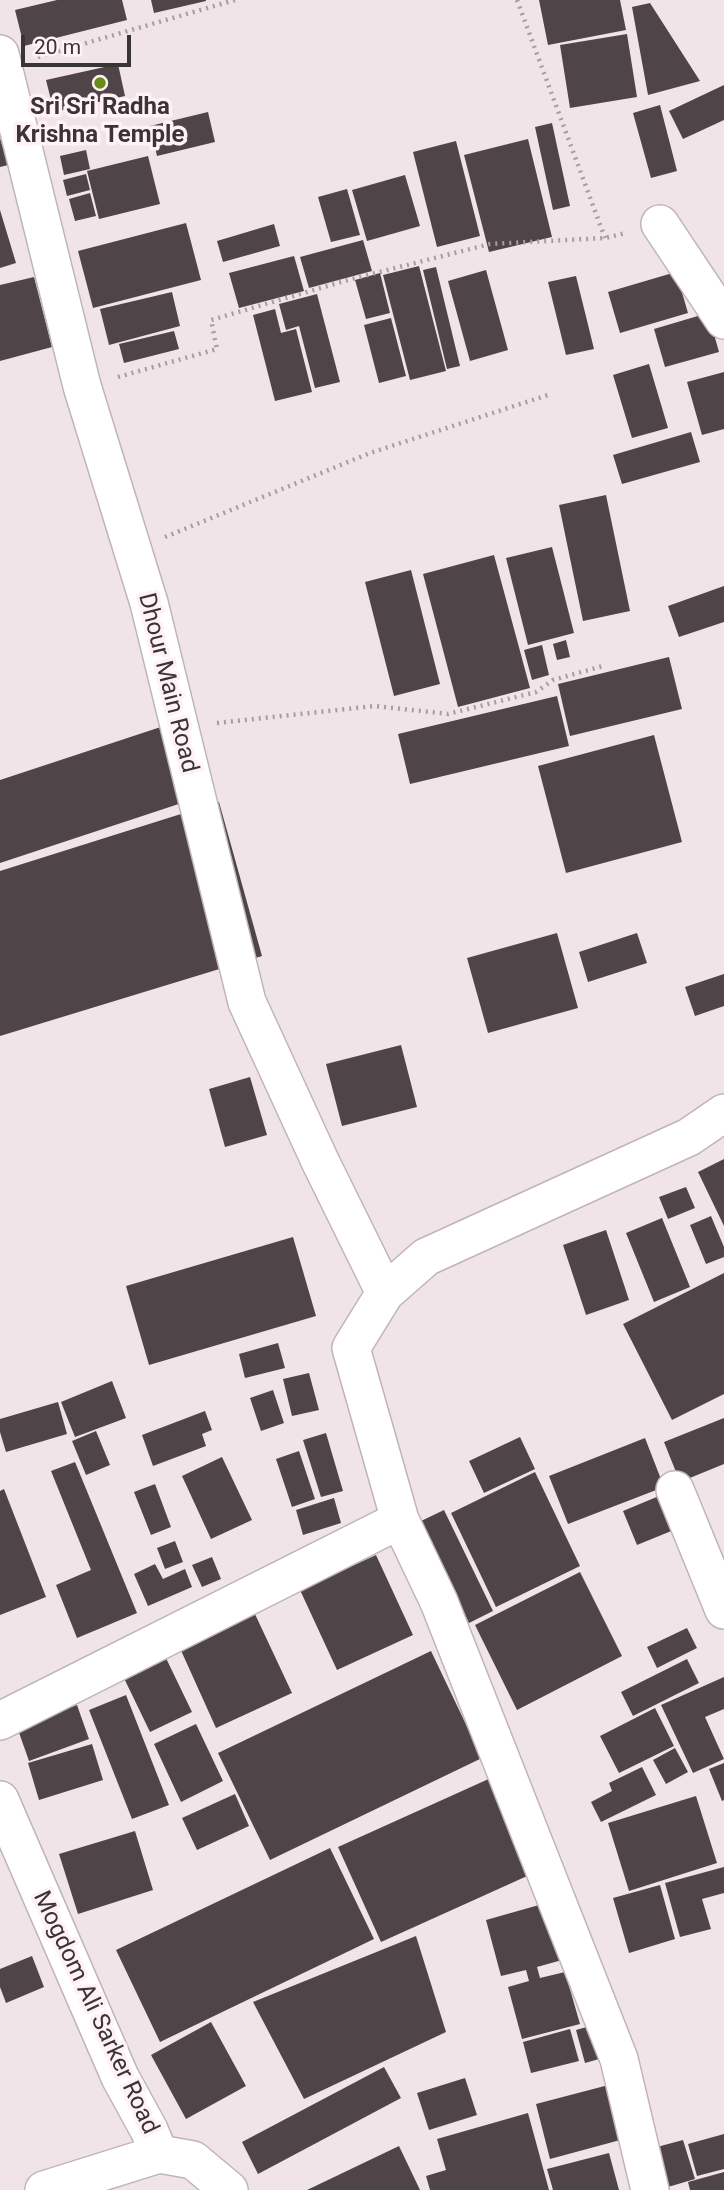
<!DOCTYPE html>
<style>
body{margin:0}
#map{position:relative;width:724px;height:2190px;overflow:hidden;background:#f1e4e9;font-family:Roboto,sans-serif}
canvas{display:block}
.scale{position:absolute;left:21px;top:35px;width:110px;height:32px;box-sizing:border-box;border:4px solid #393436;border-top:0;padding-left:9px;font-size:21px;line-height:24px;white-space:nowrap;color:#393436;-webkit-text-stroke:5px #fff1f6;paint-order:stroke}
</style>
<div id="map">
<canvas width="724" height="2190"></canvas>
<div class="scale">20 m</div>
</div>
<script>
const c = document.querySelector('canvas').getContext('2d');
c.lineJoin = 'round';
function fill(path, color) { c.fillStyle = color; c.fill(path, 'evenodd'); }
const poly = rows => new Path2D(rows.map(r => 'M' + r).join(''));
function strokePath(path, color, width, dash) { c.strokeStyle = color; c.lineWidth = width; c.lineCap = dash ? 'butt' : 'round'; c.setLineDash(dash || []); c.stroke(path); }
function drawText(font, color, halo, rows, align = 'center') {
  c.font = font + ' Roboto,sans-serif'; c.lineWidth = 7; c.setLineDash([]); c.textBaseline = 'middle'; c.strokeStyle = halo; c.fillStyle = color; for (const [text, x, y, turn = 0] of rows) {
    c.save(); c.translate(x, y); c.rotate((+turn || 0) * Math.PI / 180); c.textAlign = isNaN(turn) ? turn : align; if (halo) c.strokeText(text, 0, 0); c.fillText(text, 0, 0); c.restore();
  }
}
fill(poly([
 [57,0,122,0,127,20,24,46,15,10],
 [151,0,206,0,206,1,154,13],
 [539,0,620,0,626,30,548,45],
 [650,3,700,81,648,95,632,7],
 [627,34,637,97,570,108,560,45],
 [118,64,125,96,54,112,46,80],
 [724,85,724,120,683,139,669,111],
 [660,105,677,171,651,178,633,113],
 [208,112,215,142,157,156,150,126],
 [552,123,570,206,553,210,535,127],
 [0,138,8,165,0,167],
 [528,139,552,237,489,252,464,155],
 [456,141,480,236,437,247,413,152],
 [86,150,90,169,64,175,60,156],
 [148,156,160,204,99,219,87,171],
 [86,174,90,190,67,196,63,180],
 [405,175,420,226,367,241,352,190],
 [347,189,360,235,331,242,318,197],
 [90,193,96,216,75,221,69,199],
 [0,210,16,263,0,268],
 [186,223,201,280,93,308,78,251],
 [274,224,280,246,223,262,217,241],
 [363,240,372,271,309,288,300,257],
 [294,256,304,291,239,308,229,273],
 [419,266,446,371,410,380,383,275],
 [436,267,460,366,447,369,423,270],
 [486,270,508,350,470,361,448,281],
 [676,272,688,313,620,333,608,292],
 [380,273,390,313,366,319,355,280],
 [576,276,594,349,566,355,548,282],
 [34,277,52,347,0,361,0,285],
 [172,292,180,326,109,345,100,309],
 [317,294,340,382,315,388,299,326,286,330,279,304],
 [275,309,281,333,296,329,312,392,275,401,253,315],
 [708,313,719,352,665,367,654,329],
 [391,318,406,376,379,383,364,325],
 [174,331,179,349,124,363,119,344],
 [649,364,668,428,632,438,613,375],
 [724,372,724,429,702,435,687,382],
 [691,432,700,462,622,484,613,455],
 [606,495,630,611,583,621,559,505],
 [552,547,574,633,528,645,506,558],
 [494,555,530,688,458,707,423,574],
 [411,570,440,684,394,696,365,582],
 [724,586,724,622,679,637,668,606],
 [566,640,570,657,557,660,553,644],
 [542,645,549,675,532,680,524,650],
 [669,657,682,709,570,736,558,684],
 [557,696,569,746,410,784,398,734],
 [188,718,212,793,0,863,0,780],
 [654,735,682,842,566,873,538,766],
 [219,802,262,956,0,1036,0,871],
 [557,933,578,1008,488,1033,467,958],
 [637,933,647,963,588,982,579,952],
 [724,974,724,1006,695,1016,685,987],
 [401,1045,417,1107,342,1126,326,1064],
 [250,1077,267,1135,225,1147,209,1089],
 [724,1159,724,1226,698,1172],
 [686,1187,695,1208,668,1219,659,1197],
 [711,1216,724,1247,724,1257,706,1264,690,1225],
 [662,1218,690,1287,654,1302,626,1233],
 [606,1230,629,1300,586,1315,563,1245],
 [293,1237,316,1316,149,1365,126,1286],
 [724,1273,724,1394,672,1420,623,1324],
 [278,1343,285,1368,245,1378,239,1354],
 [309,1373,319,1410,292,1416,283,1379],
 [112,1381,126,1418,75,1437,61,1402],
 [273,1390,284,1423,261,1431,250,1398],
 [58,1402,67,1434,6,1452,0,1432,0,1419],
 [205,1411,212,1430,202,1434,206,1446,153,1466,142,1435],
 [724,1418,724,1464,680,1482,664,1442],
 [96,1431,110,1465,86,1475,72,1441],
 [326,1433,343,1491,321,1497,303,1440],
 [520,1437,535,1469,484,1493,469,1461],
 [645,1438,664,1487,568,1524,549,1476],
 [299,1451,315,1499,292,1507,276,1459],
 [222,1457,252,1520,211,1539,182,1476],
 [75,1462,137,1613,77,1638,56,1585,91,1570,51,1471],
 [535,1472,580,1566,496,1607,451,1513],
 [155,1484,171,1527,151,1535,134,1492],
 [4,1489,46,1597,0,1615,0,1491],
 [671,1491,686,1525,637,1545,623,1511],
 [334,1498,341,1523,303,1535,296,1510],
 [444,1510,493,1611,469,1623,419,1522],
 [175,1541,183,1562,165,1569,157,1548],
 [376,1555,413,1635,337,1670,300,1590],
 [212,1557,221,1579,202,1587,192,1565],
 [155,1564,163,1579,185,1569,192,1587,148,1606,134,1574],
 [580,1572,622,1656,517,1710,475,1625],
 [254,1612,292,1693,216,1728,179,1646],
 [687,1628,697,1648,657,1668,647,1647],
 [431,1651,482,1758,270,1860,218,1753],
 [164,1654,192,1712,150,1732,122,1674],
 [687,1659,699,1683,633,1716,621,1692],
 [724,1677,724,1709,705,1717,724,1759,693,1773,661,1705],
 [126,1695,169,1805,132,1819,89,1710],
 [77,1705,89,1739,29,1761,17,1727],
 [655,1708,674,1746,619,1773,600,1736],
 [196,1724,223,1781,181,1802,154,1744],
 [92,1744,103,1780,39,1800,28,1763],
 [675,1748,688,1772,666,1784,653,1760],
 [724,1763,724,1800,722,1801,709,1769],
 [642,1767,656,1795,601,1822,591,1802,612,1791,609,1783],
 [493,1777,536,1872,381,1942,338,1847],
 [235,1794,249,1826,197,1850,182,1818],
 [696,1796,717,1863,629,1891,608,1823],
 [135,1831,153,1890,78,1914,59,1854],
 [330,1848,374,1939,160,2042,116,1950],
 [724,1867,724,1893,702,1899,711,1929,680,1937,665,1883],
 [660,1885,675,1939,629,1953,613,1898],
 [546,1903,562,1960,537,1967,540,1978,565,1972,580,2024,522,2039,508,1987,529,1981,526,1970,501,1976,486,1920],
 [416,1936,446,2032,304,2099,253,2002],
 [32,1956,44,1987,6,2003,0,1987,0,1969],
 [211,2022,246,2086,186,2119,151,2055],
 [597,2024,606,2057,585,2063,576,2030],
 [570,2029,579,2061,531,2073,523,2042],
 [384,2067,401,2098,258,2174,242,2142],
 [465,2078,477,2115,429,2130,417,2093],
 [620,2082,635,2136,550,2159,536,2104],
 [528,2113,549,2190,430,2190,426,2176,446,2170,437,2139],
 [724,2134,724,2169,697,2176,688,2144],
 [683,2140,695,2179,668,2187,657,2147],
 [399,2146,420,2190,307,2190],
 [609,2153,619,2190,553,2190,547,2169],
 [724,2172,724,2190,690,2190,688,2182]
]), '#4f4448');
const minor = poly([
 [0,54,82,386,149,603,247,1002,320,1161,385,1293],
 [660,224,724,320],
 [675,1490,724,1610],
 [0,1721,400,1520],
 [0,1800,120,2077,149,2130,159,2154,44,2190],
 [159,2154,193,2160,229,2190],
 [650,2190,619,2059,439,1602,400,1520,351,1348,385,1293,426,1257,689,1137,724,1113]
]);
strokePath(minor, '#c1b4b9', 40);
strokePath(poly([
 [517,0,605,238],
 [38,57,235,0],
 [118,377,217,349,211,320,348,280,490,244,605,238,626,233],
 [165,537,370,453,548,395],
 [217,723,374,706,448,714,536,692,553,680,603,666]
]), '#a69da0', 4.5, [2, 5]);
strokePath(minor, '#fff', 37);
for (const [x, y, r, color] of [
 [100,83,7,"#678d18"]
]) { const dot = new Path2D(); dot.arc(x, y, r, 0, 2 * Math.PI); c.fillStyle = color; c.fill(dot); strokePath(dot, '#fff1f6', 2.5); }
drawText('bold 24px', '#393436', '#fff1f6', [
 ["Sri Sri Radha",100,108],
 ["Krishna Temple",100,136]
]);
drawText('24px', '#393436', '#fff1f6', [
 ["Dhour Main Road",167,683,76],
 ["Mogdom Ali Sarker Road",95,2013,65]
]);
</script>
